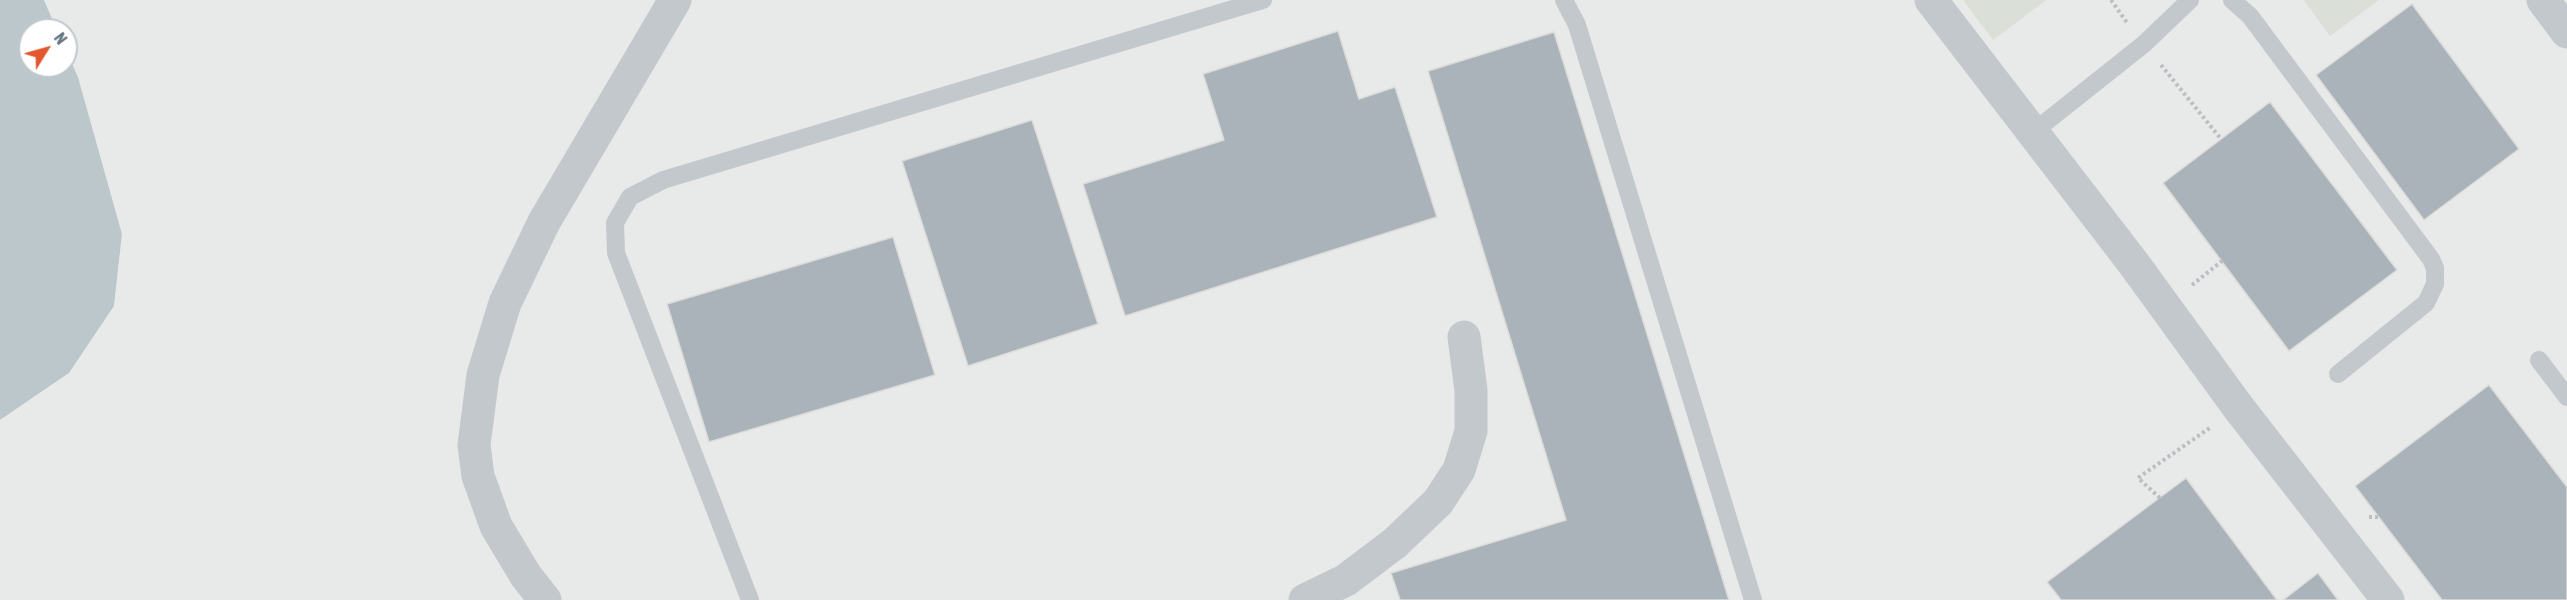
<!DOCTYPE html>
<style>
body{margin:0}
#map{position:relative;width:2567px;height:600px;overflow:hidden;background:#fafaf8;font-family:"Asap Condensed",sans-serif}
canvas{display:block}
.north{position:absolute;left:18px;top:18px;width:60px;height:60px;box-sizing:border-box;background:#fff;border:2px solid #c1c8cd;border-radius:50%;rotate:53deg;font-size:16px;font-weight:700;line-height:24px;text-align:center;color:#657683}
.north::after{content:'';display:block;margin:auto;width:21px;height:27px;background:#e4572e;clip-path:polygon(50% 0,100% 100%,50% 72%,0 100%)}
</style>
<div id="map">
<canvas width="2567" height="600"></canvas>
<div class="north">N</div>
</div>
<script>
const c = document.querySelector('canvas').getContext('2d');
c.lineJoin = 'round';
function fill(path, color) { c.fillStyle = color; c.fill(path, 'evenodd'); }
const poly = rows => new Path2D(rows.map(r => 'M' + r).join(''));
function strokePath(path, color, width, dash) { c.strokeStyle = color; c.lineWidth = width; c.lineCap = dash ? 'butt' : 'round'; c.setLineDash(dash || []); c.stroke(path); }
fill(poly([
 [44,0,2567,0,2567,600,0,600,0,420,69,373,114,306,122,234,78,77,66,50,66,30,57,30]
]), '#e8e9e9');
fill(poly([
 [1963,0,2046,0,1993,40],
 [2304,0,2379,0,2330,36]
]), '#dadfd7');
fill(poly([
 [0,0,44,0,57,30,30,30,30,66,66,66,66,50,78,77,122,234,114,306,69,373,0,420]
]), '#bbc7cb');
const building = poly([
 [2412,4,2519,149,2424,220,2316,75,2412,4],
 [1338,31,1359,99,1395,87,1437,217,1125,316,1083,184,1224,140,1203,74,1338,31],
 [1554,32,1729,600,1400,600,1391,573,1566,520,1428,71,1554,32],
 [2270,102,2397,270,2289,351,2163,183,2270,102],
 [1032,120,1098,324,968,366,902,161,1032,120],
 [893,237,935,375,709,442,667,304,893,237],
 [2489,385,2567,487,2567,600,2442,600,2355,486,2489,385],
 [2186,478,2277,600,2061,600,2047,582,2186,478],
 [2318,573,2338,600,2283,600,2318,573]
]);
fill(building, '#aab3b9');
strokePath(building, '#dcdcda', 1.5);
strokePath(poly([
 [2111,0,2128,24],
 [2161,65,2221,139],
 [2192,285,2222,261],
 [2160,498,2138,478,2211,427],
 [2369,517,2379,517]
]), '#bbbfc2', 4, [3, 3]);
strokePath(poly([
 [1564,0,1577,25,1753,600],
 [2232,0,2250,16,2431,259,2435,268,2435,284,2426,303,2338,374],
 [2032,133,2144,44,2190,0],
 [2539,360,2567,397],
 [750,600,616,253,615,223,630,197,663,180,1263,0]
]), '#c3c8cc', 18);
strokePath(poly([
 [1931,0,2134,264,2238,407,2388,600],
 [2543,0,2567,32],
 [545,600,526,576,496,526,478,476,474,445,483,375,505,303,544,222,675,0],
 [1305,600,1346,580,1395,543,1438,502,1459,470,1471,431,1471,390,1464,337]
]), '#c3c8cc', 33);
</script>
